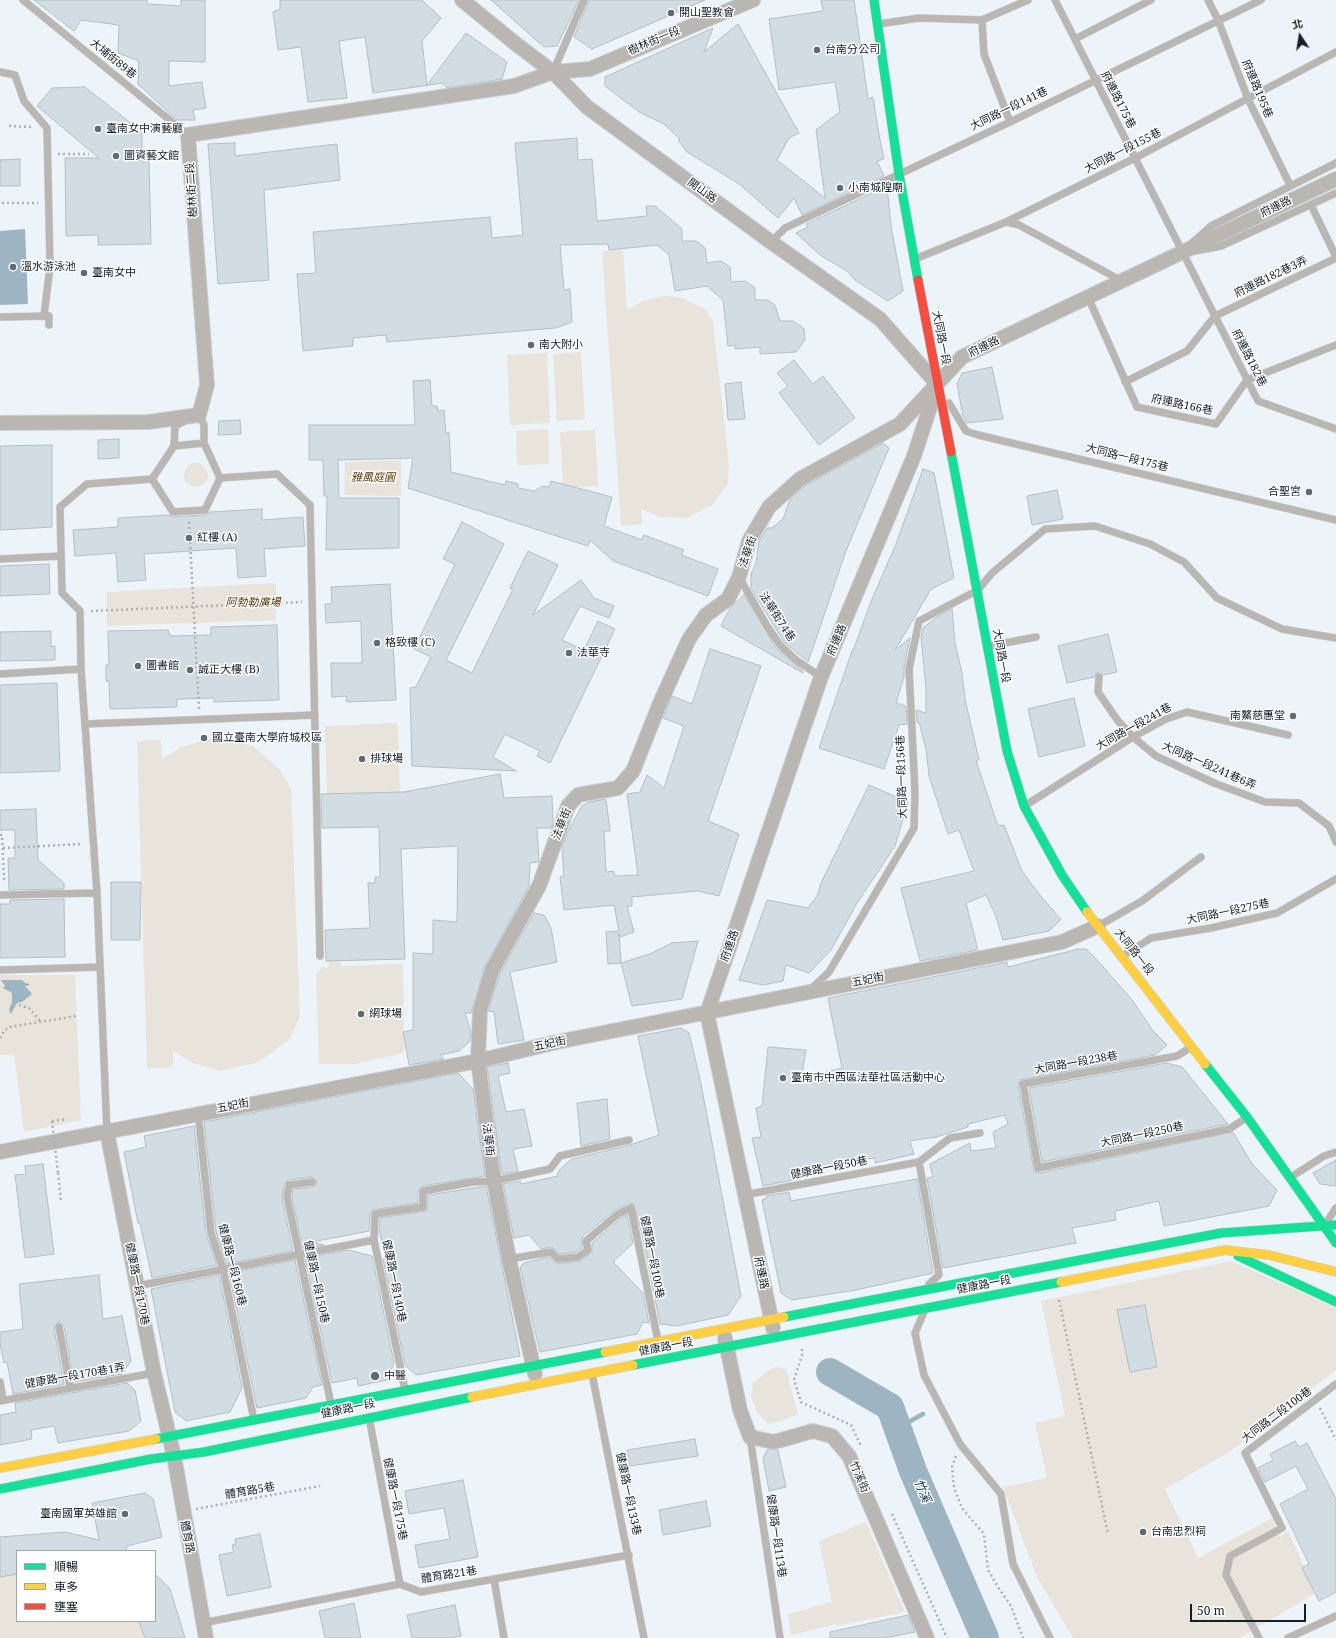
<!DOCTYPE html>
<meta charset="utf-8">
<style>
body{margin:0}
#map{position:relative;width:1336px;height:1638px;overflow:hidden;background:#ecf4f9;font-family:"Noto Serif","Noto Sans TC",serif}
canvas{display:block}
.legend{position:absolute;left:16px;top:1550px;width:140px;height:72px;box-sizing:border-box;background:#fff;border:1px solid #a1a6a9;margin:0;padding:5px 7px;list-style:none;font-size:12px;color:#142028}
.legend li{display:flex;align-items:center;gap:8px;height:20px}
.legend b{width:20px;border:1px solid #a1a6a9}
.north{position:absolute;left:1280px;top:16px;width:40px;height:40px;-webkit-text-stroke:3px #fff;paint-order:stroke;rotate:348deg;font-size:11px;font-weight:700;line-height:16px;text-align:center;color:#142028}
.north::after{content:'';display:block;margin:auto;width:14px;height:18px;background:#142028;clip-path:polygon(50% 0,100% 100%,50% 72%,0 100%)}
.scale{position:absolute;left:1190px;top:1604px;width:116px;height:18px;box-sizing:border-box;border:2px solid #142028;border-top:0;padding-left:5px;font-size:12px;line-height:14px;white-space:nowrap;color:#142028;-webkit-text-stroke:3px #fff;paint-order:stroke}
</style>
<div id="map">
<canvas width="1336" height="1638"></canvas>
<ul class="legend">
<li><b style="height:5px;background:#16e098"></b>順暢</li>
<li><b style="height:5px;background:#ffcf43"></b>車多</li>
<li><b style="height:5px;background:#f24e42"></b>壅塞</li>
</ul>
<div class="north">北</div>
<div class="scale">50 m</div>
</div>
<script>
const c = document.querySelector('canvas').getContext('2d');
c.lineJoin = 'round';
function fill(path, color) { c.fillStyle = color; c.fill(path, 'evenodd'); }
const poly = rows => new Path2D(rows.map(r => 'M' + r).join(''));
function strokePath(path, color, width, dash) { c.strokeStyle = color; c.lineWidth = width; c.lineCap = dash ? 'butt' : 'round'; c.setLineDash(dash || []); c.stroke(path); }
function drawText(font, color, halo, rows, align = 'center') {
  c.font = font + ' "Noto Serif","Noto Sans TC",serif'; c.lineWidth = 3; c.setLineDash([]); c.textBaseline = 'middle'; c.strokeStyle = halo; c.fillStyle = color; for (const [text, x, y, turn = 0] of rows) {
    c.save(); c.translate(x, y); c.rotate((+turn || 0) * Math.PI / 180); c.textAlign = isNaN(turn) ? turn : align; if (halo) c.strokeText(text, 0, 0); c.fillText(text, 0, 0); c.restore();
  }
}
fill(poly([
 [623,250,627,310,643,301,662,296,680,297,705,309,713,322,729,464,728,484,712,505,687,518,660,517,641,509,642,524,621,526,602,251],
 [581,352,585,419,557,421,553,354],
 [547,353,550,423,510,425,507,355],
 [548,429,549,464,517,465,516,431],
 [595,430,598,486,563,488,560,432],
 [401,460,401,496,344,495,345,462],
 '184 475a12 12 0 1 1 24 0a12 12 0 1 1-24 0Z',
 [276,583,276,620,107,626,107,592],
 [398,723,400,792,327,794,325,726],
 [210,739,231,740,253,746,278,768,291,788,300,1017,290,1039,259,1062,221,1071,193,1063,173,1051,173,1067,147,1068,137,741,161,740,162,759,181,747],
 [340,960,341,966,403,964,404,1053,354,1064,319,1064,316,974,322,967,328,968,329,961],
 [0,975,75,975,81,1120,24,1132,14,1055,0,1055],
 [1231,1261,1336,1308,1336,1370,1231,1451,1165,1489,1198,1558,1272,1518,1280,1537,1288,1531,1316,1593,1239,1638,1073,1638,1037,1577,1003,1487,1047,1478,1035,1423,1065,1416,1041,1301],
 [776,1367,786,1369,798,1414,782,1421,768,1424,756,1411,751,1396,753,1383,769,1370],
 [866,1522,905,1612,837,1626,836,1624,791,1635,788,1614,832,1602,819,1541],
 [65,1532,103,1540,126,1551,17,1551,17,1621,155,1621,155,1574,170,1589,184,1638,0,1638,0,1537]
]), '#e9e4db');
fill(poly([
 [25,229,28,304,0,305,0,231],
 [1,980,22,980,25,983,30,984,28,986,25,986,32,994,22,1002,17,1003,11,1014,9,1010,12,1002,12,993,3,988,5,986]
]), '#9db4c3');
strokePath(poly([
 [898,1428,923,1414]
]), '#9db4c3', 4.5);
strokePath(poly([
 [830,1372,890,1407,913,1471,985,1638]
]), '#9db4c3', 28);
const building = poly([
 [34,0,147,0,147,4,181,6,181,0,205,0,205,62,169,61,169,86,202,82,206,108,193,110,195,120,177,120,138,84,139,61,118,53,119,25,81,20,74,31,34,0],
 [280,0,422,0,441,18,422,41,427,85,466,33,507,62,502,79,447,88,443,83,373,93,365,37,339,41,347,98,308,102,301,47,278,50,273,12,280,9,280,0],
 [491,0,579,0,557,46,544,47,491,0],
 [589,0,705,0,592,49,574,37,589,0],
 [821,0,854,0,868,99,873,97,879,135,884,159,877,161,884,176,802,215,794,198,778,218,738,183,687,152,678,140,680,139,664,124,639,112,605,86,605,77,713,28,704,52,738,24,799,133,789,138,777,160,825,198,816,130,840,112,835,82,779,90,769,19,823,11,821,0],
 [85,87,142,132,142,162,149,162,151,244,98,245,98,235,66,236,65,158,99,158,37,106,52,88,85,87],
 [577,138,578,160,592,159,597,221,647,216,646,206,655,206,682,229,682,241,696,241,705,248,707,263,721,261,730,267,731,282,745,281,755,288,755,300,768,300,775,305,780,321,793,321,804,329,805,340,796,352,760,354,760,347,735,349,735,345,728,346,723,300,707,286,675,291,669,255,657,245,609,250,608,244,560,245,564,290,570,289,572,322,556,328,387,342,386,335,353,338,353,346,303,351,297,274,316,273,313,232,490,217,492,238,523,235,515,143,577,138],
 [235,143,235,156,337,144,340,180,264,190,269,280,218,284,208,144,235,143],
 [20,159,20,186,0,186,0,160,20,159],
 [887,186,891,226,903,291,888,301,855,280,847,271,820,255,796,233,808,227,806,224,887,186],
 [794,360,813,384,823,376,855,418,819,445,779,393,788,386,777,373,794,360],
 [992,367,1003,419,967,423,963,416,957,384,962,373,992,367],
 [430,380,432,406,437,406,438,411,444,410,446,433,449,432,451,472,505,485,506,481,518,484,518,488,535,491,542,486,549,487,551,481,612,497,604,526,642,540,644,535,684,550,681,555,718,569,708,596,613,561,590,540,588,546,408,488,413,458,338,460,339,498,399,498,399,548,326,550,327,496,324,496,323,460,309,460,309,425,415,425,413,381,430,380],
 [741,382,745,419,728,420,725,384,741,382],
 [240,420,241,434,218,435,219,421,240,420],
 [119,439,119,458,98,459,98,440,119,439],
 [883,443,889,448,846,551,808,662,784,642,751,588,751,574,756,563,759,541,767,528,772,528,783,519,790,499,805,486,883,443],
 [52,445,52,527,0,530,0,446,52,445],
 [923,469,934,473,954,578,931,589,895,650,910,638,904,668,904,677,896,703,906,706,907,724,899,725,884,769,819,748,852,651,853,651,870,604,896,544,923,469],
 [1057,490,1063,519,1032,525,1027,496,1057,490],
 [262,509,262,520,303,517,305,546,264,549,266,576,238,578,236,548,144,554,146,580,118,582,116,553,75,556,73,530,118,527,118,518,169,515,173,517,205,515,210,512,262,509],
 [462,522,504,544,446,660,472,673,513,589,510,588,528,551,558,565,533,615,581,580,594,598,614,606,609,618,580,606,562,640,584,650,598,621,615,629,550,763,537,756,540,751,505,734,493,757,516,771,412,766,410,688,416,687,431,657,414,649,455,564,443,559,462,522],
 [49,564,50,594,0,596,0,566,49,564],
 [390,584,396,700,347,702,346,696,332,697,331,663,362,663,361,621,326,623,325,604,332,604,331,587,390,584],
 [744,595,776,648,803,671,803,673,721,626,730,608,744,595],
 [952,609,955,643,962,673,965,699,979,760,976,761,998,826,1004,825,1022,871,1043,899,1061,919,1049,931,1003,940,995,914,986,895,966,903,978,950,920,961,901,888,974,871,959,830,948,834,929,776,926,749,919,722,917,723,916,710,926,713,926,688,921,637,923,628,937,617,952,609],
 [277,625,279,700,214,702,214,698,177,699,177,707,110,709,109,681,106,681,106,665,109,665,108,631,168,630,170,636,211,635,211,627,277,625],
 [51,631,51,647,55,646,55,660,0,661,0,632,51,631],
 [1108,634,1117,672,1103,675,1097,672,1094,677,1067,683,1058,646,1108,634],
 [710,649,761,666,708,821,739,834,719,896,698,891,632,897,632,906,627,906,634,932,620,937,619,933,621,963,608,964,606,932,619,931,614,905,564,910,560,877,564,876,562,848,568,831,582,806,589,802,606,799,610,831,604,831,606,872,614,871,614,875,618,876,638,875,627,794,640,792,647,775,664,788,684,726,663,718,672,696,692,704,710,649],
 [57,683,60,771,0,773,0,685,57,683],
 [1074,698,1085,746,1039,757,1028,709,1074,698],
 [500,774,504,798,552,796,553,823,551,828,537,828,539,862,530,863,529,886,485,966,471,1013,465,1013,471,1033,470,1041,459,1051,440,1055,444,1059,409,1065,403,1032,413,1030,413,953,433,954,433,920,457,922,458,846,401,849,405,959,326,961,325,930,370,928,368,883,375,883,375,877,380,877,379,827,322,828,321,794,404,792,500,774],
 [869,785,908,802,895,846,857,903,831,950,809,973,786,965,783,981,763,985,739,980,767,900,808,908,817,896,821,883,869,785],
 [36,809,38,860,64,883,64,889,9,890,8,858,15,858,15,830,0,830,0,810,36,809],
 [111,882,141,882,140,940,111,940,111,882],
 [64,899,65,957,0,958,0,904,10,904,10,900,64,899],
 [534,913,544,915,551,928,557,962,510,972,524,1040,498,1044,494,1012,488,1011,500,973,534,913],
 [698,941,682,999,632,1006,621,963,652,953,672,943,698,941],
 [1078,949,1086,949,1096,959,1132,1000,1153,1031,1167,1045,1155,1055,1020,1080,1018,1085,1034,1171,1039,1173,1233,1132,1252,1164,1277,1190,1269,1206,1164,1226,1159,1201,1115,1211,1116,1220,1072,1228,1076,1243,943,1268,927,1178,933,1177,930,1164,970,1143,971,1151,996,1148,993,1132,1008,1124,1005,1115,968,1124,968,1127,936,1137,910,1141,914,1154,875,1163,875,1158,846,1162,807,1172,808,1177,763,1186,752,1138,761,1137,756,1108,762,1106,768,1047,806,1050,801,1079,842,1068,828,998,1007,962,1008,967,1078,949],
 [681,1028,689,1033,700,1079,741,1296,728,1315,677,1326,660,1324,642,1234,634,1204,629,1203,615,1210,582,1237,582,1248,576,1252,560,1254,552,1247,541,1249,529,1235,514,1238,503,1184,520,1181,521,1184,558,1176,558,1171,572,1159,630,1145,659,1135,638,1036,681,1028],
 [508,1063,510,1073,498,1076,506,1112,524,1109,532,1146,513,1149,518,1171,502,1174,487,1067,508,1063],
 [1167,1063,1182,1067,1228,1124,1042,1162,1029,1088,1167,1063],
 [458,1073,473,1089,485,1176,422,1186,418,1191,418,1203,372,1210,370,1214,369,1231,312,1242,324,1245,303,1249,292,1197,293,1189,313,1187,316,1184,317,1181,312,1177,288,1180,284,1184,282,1198,293,1251,226,1264,216,1232,204,1122,458,1073],
 [607,1099,610,1139,581,1146,577,1103,607,1099],
 [194,1126,206,1234,217,1265,152,1278,140,1223,138,1223,124,1152,146,1147,144,1136,194,1126],
 [1336,1160,1336,1186,1320,1184,1313,1173,1336,1160],
 [43,1164,54,1254,25,1258,15,1175,26,1174,25,1166,43,1164],
 [917,1179,933,1273,856,1290,792,1300,781,1293,762,1200,766,1199,766,1196,789,1192,791,1201,917,1179],
 [486,1186,520,1356,416,1375,405,1365,383,1259,386,1259,379,1230,380,1218,426,1211,428,1207,428,1195,486,1186],
 [627,1215,633,1243,613,1262,643,1293,649,1323,643,1322,637,1334,540,1352,520,1267,524,1263,549,1257,557,1264,581,1261,592,1252,592,1243,621,1218,627,1215],
 [348,1250,372,1256,394,1363,387,1380,358,1386,357,1378,332,1383,305,1258,348,1250],
 [295,1260,322,1385,313,1387,306,1398,257,1408,229,1273,295,1260],
 [99,1275,103,1319,122,1316,131,1361,122,1374,74,1382,64,1326,61,1322,58,1322,54,1328,64,1384,13,1394,7,1362,4,1363,0,1344,0,1332,23,1329,19,1284,99,1275],
 [219,1275,242,1388,230,1412,186,1421,175,1412,151,1289,219,1275],
 [1145,1305,1157,1367,1130,1372,1117,1310,1145,1305],
 [127,1383,135,1390,141,1421,129,1431,58,1443,54,1426,31,1430,32,1439,0,1445,0,1415,16,1412,15,1403,127,1383],
 [695,1439,698,1456,630,1466,627,1450,695,1439],
 [1295,1441,1299,1447,1307,1443,1336,1499,1336,1592,1319,1601,1302,1568,1309,1564,1280,1504,1308,1489,1296,1466,1265,1482,1258,1468,1273,1460,1270,1454,1295,1441],
 [768,1449,778,1450,786,1487,769,1491,763,1458,768,1449],
 [463,1480,478,1557,419,1568,415,1545,450,1539,444,1508,409,1514,405,1491,463,1480],
 [145,1493,153,1499,162,1537,127,1546,126,1551,17,1551,17,1574,0,1577,0,1537,65,1532,99,1540,92,1503,145,1493],
 [706,1501,711,1526,663,1535,659,1510,706,1501],
 [260,1534,271,1587,227,1596,219,1555,234,1552,232,1545,236,1544,235,1539,260,1534],
 [155,1574,170,1589,185,1638,145,1638,139,1621,155,1621,155,1574],
 [354,1603,361,1638,325,1638,319,1611,354,1603],
 [455,1605,461,1636,450,1638,412,1638,407,1615,455,1605],
 [908,1615,915,1632,885,1638,830,1638,830,1632,908,1615]
]);
fill(building, '#d2dce3');
strokePath(building, '#b4bec5', 1);
const lane = poly([
 [23,0,188,135],
 [1055,0,1258,401,1336,429],
 [1208,0,1218,20,1248,99,1290,185],
 [982,20,984,54,1010,122],
 [879,24,919,18,982,20,1028,0],
 [1075,39,1151,0],
 [0,72,15,75,24,101,47,128,50,266,44,316],
 [553,72,584,0],
 [1311,205,1336,257],
 [1006,222,1019,225,1122,281],
 [771,242,785,228,1010,122,1261,0],
 [1192,243,1211,226,1336,163],
 [1195,251,1221,246,1336,193],
 [915,259,1006,222,1135,158,1336,52],
 [1088,297,1137,407,1216,424,1247,380,1336,345],
 [0,317,49,316,49,325],
 [1125,382,1187,351,1215,316,1336,258],
 [949,403,966,431,978,435,1336,520],
 [174,446,204,443],
 [220,478,277,474,310,505,320,956],
 [152,479,173,512,205,510,220,478,204,443,204,425,199,415,197,416],
 [0,559,61,556],
 [739,577,767,626,780,645,796,660,821,677],
 [989,646,1036,637],
 [0,674,81,669],
 [1099,677,1098,692,1118,721,1133,737,1156,756,1214,783,1265,802,1299,803,1329,826,1336,842],
 [85,724,315,715],
 [1026,805,1133,737,1166,719,1187,712,1288,735],
 [0,895,97,893],
 [1100,925,1142,901,1201,857],
 [1123,956,1151,938,1211,928,1277,913,1336,879],
 [0,970,100,967],
 [810,990,829,972,914,828,915,793,909,669,919,621,978,590,992,573,1045,529,1095,526,1150,544,1184,562,1217,598,1282,629,1336,638],
 [1191,1047,1177,1056,1023,1084,1038,1168,1229,1129,1246,1118],
 [198,1113,211,1233,223,1269,254,1420],
 [107,1132,97,893,81,669,80,611,62,593,60,507,87,484,152,479,174,446,175,426,183,422],
 [919,1162,939,1275,929,1284],
 [1291,1177,1324,1156,1336,1152],
 [312,1182,289,1185,287,1197,331,1404],
 [744,1195,919,1162,950,1138,980,1133],
 [1326,1223,1336,1208],
 [509,1259,551,1252,558,1259,578,1257,588,1250,586,1241,618,1214,631,1208,658,1341],
 [137,1286,374,1240],
 [924,1312,915,1333,924,1375,960,1444,1001,1494,1013,1564,1050,1638],
 [59,1327,70,1387],
 [592,1374,644,1638],
 [0,1382,3,1400],
 [405,1390,374,1240,375,1214,423,1207,423,1191,473,1182,494,1181,550,1169,560,1156,629,1140],
 [0,1401,154,1373],
 [369,1417,400,1584],
 [750,1437,780,1638],
 [494,1579,504,1638],
 [203,1623,400,1584,421,1592,629,1555],
 [1259,1638,1226,1575,1230,1556,1282,1528,1245,1453,1336,1384],
 [1288,1638,1336,1616]
]);
const street = poly([
 [462,0,516,44,553,72,587,107,771,242,880,319,937,384],
 [0,423,148,422,199,415,207,385,188,135,514,86,553,72,590,69,753,0],
 [107,1132,154,1373,174,1456,206,1638],
 [0,1152,478,1061,557,1042,1062,942,1098,926],
 [773,1328,707,1013,821,677,914,456,936,389],
 [725,1338,740,1410,750,1437,774,1442,813,1431,832,1436,849,1456,927,1638],
 [535,1374,509,1259,494,1181,478,1061,480,1010,492,970,539,886,568,806,578,795,618,788,633,771,660,703,689,639,706,615,728,599,739,577,749,541,769,507,800,479,900,424,962,357,1336,179]
]);
const fast = poly([
 [874,0,899,174,918,280],
 [951,452,1007,751,1024,806,1062,875,1087,912],
 [1205,1064,1247,1117,1336,1243],
 [1238,1256,1336,1302],
 [784,1317,1221,1233,1336,1225],
 [633,1365,1061,1282],
 [156,1439,605,1352],
 [0,1489,151,1459,204,1452,472,1397]
]);
const slow = poly([
 [1087,912,1205,1064],
 [1061,1282,1225,1250,1269,1255,1336,1272],
 [605,1352,784,1317],
 [472,1397,633,1365],
 [0,1468,156,1439]
]);
const jam = poly([
 [918,280,951,452]
]);
strokePath(lane, '#cad1d7', 8);
strokePath(street, '#cad1d7', 16);
strokePath(fast, '#cad1d7', 10);
strokePath(slow, '#cad1d7', 10);
strokePath(jam, '#cad1d7', 10);
strokePath(poly([
 [9,126,32,127],
 [58,154,89,154],
 [2,203,38,203],
 [189,522,199,709],
 [91,611,302,602],
 [0,835,2,835,4,879,0,879],
 [3,848,82,844],
 [19,1005,29,1008,40,1021],
 [0,1038,4,1031,9,1027,76,1016],
 [52,1121,67,1119],
 [58,1173,61,1201],
 [1059,1300,1108,1534],
 [802,1349,802,1355,794,1380,801,1402,851,1425,861,1446],
 [1320,1408,1336,1440],
 [956,1456,952,1467,954,1488,962,1508,984,1534,988,1570,998,1587,1011,1606,1023,1638],
 [196,1509,320,1486],
 [892,1514,947,1638]
]), '#b1b0ac', 2.5, [2, 3]);
strokePath(lane, '#bab7b2', 7);
strokePath(street, '#bab7b2', 14);
strokePath(fast, '#16e098', 9);
strokePath(slow, '#ffcf43', 9);
strokePath(jam, '#f24e42', 9);
strokePath(poly([
 [52,1121,58,1173]
]), '#b1b0ac', 2.5, [2, 3]);
for (const [x, y, r, color] of [
 [671,13,4,"#606a71"],
 [817,50,4,"#606a71"],
 [98,129,4,"#606a71"],
 [116,156,4,"#606a71"],
 [840,188,4,"#606a71"],
 [13,267,4,"#606a71"],
 [84,273,4,"#606a71"],
 [531,345,4,"#606a71"],
 [1309,492,4,"#606a71"],
 [189,538,4,"#606a71"],
 [377,643,4,"#606a71"],
 [569,653,4,"#606a71"],
 [138,666,4,"#606a71"],
 [190,670,4,"#606a71"],
 [1293,716,4,"#606a71"],
 [204,738,4,"#606a71"],
 [362,759,4,"#606a71"],
 [361,1014,4,"#606a71"],
 [783,1078,4,"#606a71"],
 [375,1376,5,"#606a71"],
 [125,1514,4,"#606a71"],
 [1143,1532,4,"#606a71"]
]) { const dot = new Path2D(); dot.arc(x, y, r, 0, 2 * Math.PI); c.fillStyle = color; c.fill(dot); strokePath(dot, '#fff', 1.5); }
drawText('11px', '#142028', '#fff', [
 ["開山聖教會",679,13],
 ["台南分公司",825,50],
 ["臺南女中演藝廳",106,129],
 ["圖資藝文館",124,156],
 ["小南城隍廟",848,188],
 ["溫水游泳池",21,267],
 ["臺南女中",92,273],
 ["南大附小",539,345],
 ["合聖宮",1301,492,"right"],
 ["紅樓 (A)",197,538],
 ["格致樓 (C)",385,643],
 ["法華寺",577,653],
 ["圖書館",146,666],
 ["誠正大樓 (B)",198,670],
 ["南鰲慈惠堂",1285,716,"right"],
 ["國立臺南大學府城校區",212,738],
 ["排球場",370,759],
 ["網球場",369,1014],
 ["臺南市中西區法華社區活動中心",791,1078],
 ["中醫",384,1376],
 ["臺南國軍英雄館",117,1514,"right"],
 ["台南忠烈祠",1151,1532]
], 'left');
drawText('11px', '#142028', '#fff', [
 ["樹林街一段",654,41,-23],
 ["大埔街89巷",113,59,39],
 ["府連路195巷",1257,89,67],
 ["府連路175巷",1118,100,63],
 ["大同路一段141巷",1009,109,-26],
 ["大同路一段155巷",1123,151,-27],
 ["樹林街二段",192,190,-94],
 ["開山路",702,191,36],
 ["府連路",1276,207,-26],
 ["府連路182巷3弄",1271,277,-26],
 ["大同路一段",941,338,79],
 ["府連路",984,347,-26],
 ["府連路182巷",1249,358,63],
 ["府連路166巷",1182,405,12],
 ["大同路一段175巷",1127,458,14],
 ["法華街",748,552,-71],
 ["法華街74巷",777,617,57],
 ["府連路",837,640,-67],
 ["大同路一段",1001,656,80],
 ["大同路一段241巷",1134,727,-29],
 ["大同路一段241巷6弄",1209,766,24],
 ["大同路一段156巷",902,777,-92],
 ["法華街",562,824,-68],
 ["大同路一段275巷",1228,912,-12],
 ["府連路",730,946,-71],
 ["大同路一段",1134,952,52],
 ["五妃街",868,980,-11],
 ["五妃街",550,1044,-12],
 ["大同路一段238巷",1076,1063,-10],
 ["五妃街",233,1106,-11],
 ["大同路一段250巷",1142,1135,-12],
 ["法華街",488,1140,83],
 ["健康路一段50巷",829,1168,-11],
 ["健康路一段100巷",652,1257,79],
 ["健康路一段160巷",232,1265,76],
 ["府連路",761,1273,78],
 ["健康路一段140巷",394,1281,79],
 ["健康路一段150巷",316,1282,78],
 ["健康路一段170巷",137,1284,79],
 ["健康路一段",984,1285,-11],
 ["健康路一段",666,1347,-11],
 ["健康路一段170巷1弄",75,1376,-10],
 ["健康路一段",348,1409,-12],
 ["大同路二段100巷",1277,1415,-37],
 ["竹溪街",859,1477,67],
 ["體育路5巷",250,1491,-10],
 ["健康路一段133巷",628,1494,78],
 ["健康路一段175巷",395,1499,79],
 ["健康路一段113巷",776,1536,82],
 ["體育路",187,1537,79],
 ["體育路21巷",449,1575,-9]
]);
drawText('italic 11px', '#583708', '#fff', [
 ["雅風庭園",373,478],
 ["阿勃勒廣場",253,603]
]);
drawText('italic 12px', '#093349', '#fff', [
 ["竹溪",922,1491,67]
]);
</script>
